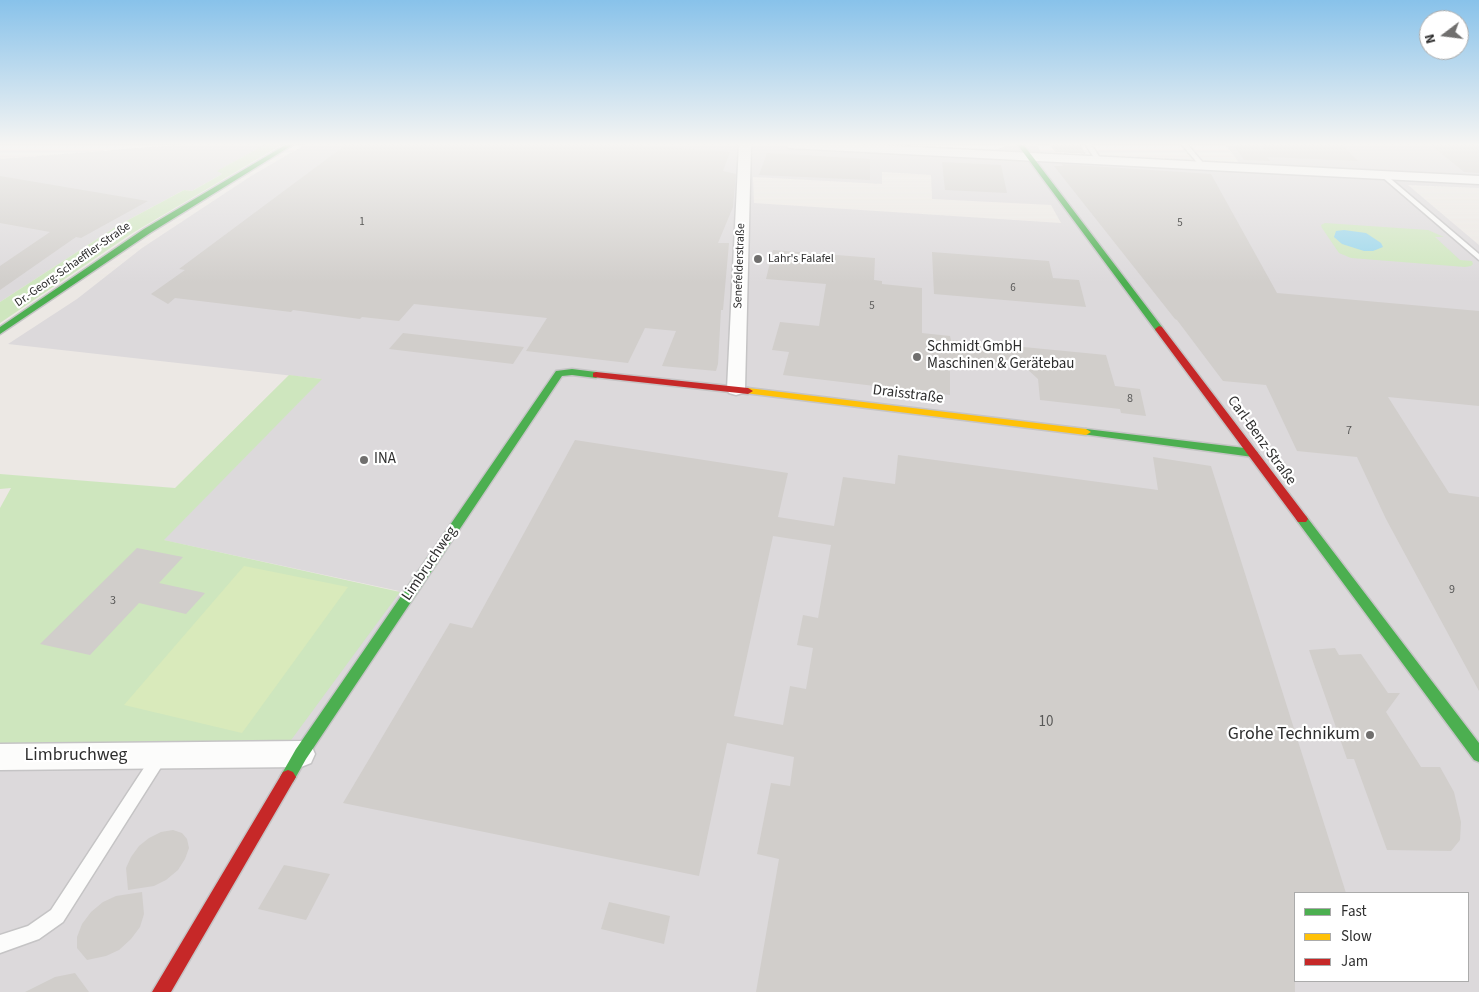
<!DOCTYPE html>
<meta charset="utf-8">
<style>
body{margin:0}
#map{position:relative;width:1479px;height:992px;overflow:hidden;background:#ece8e4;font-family:"Source Sans 3",sans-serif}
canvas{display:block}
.legend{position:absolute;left:1294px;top:892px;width:175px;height:90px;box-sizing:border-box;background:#fff;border:1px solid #ababab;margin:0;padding:6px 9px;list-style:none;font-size:15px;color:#2e2e2e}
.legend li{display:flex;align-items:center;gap:10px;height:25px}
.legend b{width:25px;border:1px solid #ababab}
.north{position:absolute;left:1419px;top:10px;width:50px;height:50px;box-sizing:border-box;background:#fff;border:1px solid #ababab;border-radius:50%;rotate:255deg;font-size:14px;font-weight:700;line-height:20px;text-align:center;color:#2e2e2e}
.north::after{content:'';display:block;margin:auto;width:18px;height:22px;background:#706f6e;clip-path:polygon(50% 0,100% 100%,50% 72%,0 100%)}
</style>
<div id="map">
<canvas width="1479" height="992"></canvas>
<ul class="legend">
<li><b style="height:6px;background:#4caf50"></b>Fast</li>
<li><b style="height:6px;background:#ffc107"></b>Slow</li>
<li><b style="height:6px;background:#c62828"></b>Jam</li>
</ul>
<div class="north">N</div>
</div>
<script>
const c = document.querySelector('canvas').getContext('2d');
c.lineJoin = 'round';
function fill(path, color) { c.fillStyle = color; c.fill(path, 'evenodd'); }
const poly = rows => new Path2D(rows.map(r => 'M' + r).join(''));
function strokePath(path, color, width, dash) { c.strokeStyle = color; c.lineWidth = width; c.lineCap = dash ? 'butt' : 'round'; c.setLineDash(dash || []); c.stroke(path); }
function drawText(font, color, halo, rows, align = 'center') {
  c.font = font + ' "Source Sans 3",sans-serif'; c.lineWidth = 4.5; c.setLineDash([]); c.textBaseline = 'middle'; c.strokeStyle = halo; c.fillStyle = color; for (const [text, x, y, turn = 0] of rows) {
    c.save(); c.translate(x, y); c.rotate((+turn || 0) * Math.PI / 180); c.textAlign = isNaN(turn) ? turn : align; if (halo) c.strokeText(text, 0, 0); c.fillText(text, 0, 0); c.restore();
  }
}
fill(poly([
 [188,144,266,144,218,171,222,174,192,191,184,190,117,226,0,302,0,159],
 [306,144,877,144,995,150,1006,146,1005,144,1036,144,1042,154,1240,164,1225,144,1479,144,1479,188,1408,185,1479,245,1479,992,0,992,0,750,399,591,163,540,321,379,8,344,77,299,142,248,251,176],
 [882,172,931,175,932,199,1051,205,1061,223,754,203,753,177,882,184],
 [1295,893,1468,893,1468,981,1295,981]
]), '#dcd9db');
fill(poly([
 [266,144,283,144,131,234,0,323,0,302,117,226,184,190,192,191,222,174,217,171],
 [1325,223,1428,230,1444,237,1435,237,1460,260,1472,261,1473,264,1471,266,1465,267,1351,258,1339,253,1322,228,1321,225],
 [289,375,322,379,164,540,400,592,286,747,0,750,0,508,11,488,0,489,0,474,175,488]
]), '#cee6be');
fill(poly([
 [244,566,348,587,242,733,124,705]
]), '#d9eabb');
fill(poly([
 [1344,230,1366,233,1381,243,1383,247,1373,251,1364,251,1342,244,1334,237,1336,231]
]), '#99d6ec');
fill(poly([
 [347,144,628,144,730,152,723,171,736,174,733,207,718,243,729,243,723,310,721,310,718,364,716,371,662,366,676,331,645,328,628,363,526,351,547,318,414,304,399,321,362,317,360,319,293,310,291,312,175,298,168,304,151,294,185,270,179,269],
 [1050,144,1080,144,1086,154,1055,152],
 [1233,144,1257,144,1263,152,1263,144,1341,144,1358,161,1267,157,1270,161,1244,160],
 [1430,144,1479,144,1479,173,1464,172],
 [767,153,870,159,870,180,759,175],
 [942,162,1001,165,1007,193,945,190],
 [1062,164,1211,174,1277,293,1479,311,1479,406,1388,397,1449,493,1479,497,1479,691,1386,519,1357,457,1297,451,1266,385,1223,381,1177,320,1175,319,1054,166,1063,166],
 [0,176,148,201,81,238,76,237,0,290,0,266,50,232,0,223],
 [773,250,875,258,874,280,882,281,882,284,922,288,922,333,950,336,951,340,1106,355,1115,386,1140,389,1146,416,1121,413,1120,409,1040,400,1038,379,1026,368,950,360,950,395,783,375,789,352,772,350,780,322,819,326,826,284,766,279],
 [932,252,1049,261,1053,278,1079,280,1086,307,934,294],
 [403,333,524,347,513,364,389,349],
 [575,440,788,473,778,517,834,526,843,477,895,484,898,455,1158,490,1153,457,1211,466,1346,893,1295,893,1295,992,756,992,779,859,757,854,771,783,790,786,794,757,727,743,699,876,343,803,450,623,472,628],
 [773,536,831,545,818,618,803,615,797,645,813,648,806,689,790,686,783,725,734,716],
 [137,548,183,557,159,583,205,593,186,614,139,603,90,655,40,644],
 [1335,648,1339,655,1361,654,1388,693,1400,693,1386,712,1421,767,1440,767,1454,792,1461,822,1460,840,1451,851,1387,850,1354,759,1347,759,1309,650],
 [173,830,182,833,187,839,189,848,185,859,178,870,166,880,154,886,128,890,126,868,131,857,139,846,149,838,161,832],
 [284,865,330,874,306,920,258,909],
 [142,892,144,914,140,927,131,939,119,950,106,956,87,960,77,948,77,937,82,924,91,912,103,902,116,896],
 [609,902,670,916,664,944,601,929],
 [75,973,89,992,25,992,55,977]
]), '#d1cecb');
const lane = poly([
 [1085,144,1091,144,1102,161,1101,162,1097,162,1085,144],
 [1181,144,1187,144,1205,165,1205,167,1201,167,1181,144],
 [1381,174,1385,174,1479,254,1479,260,1381,176,1381,174],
 [160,749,165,751,167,756,165,761,63,922,39,939,0,953,0,935,28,926,51,910,155,751,160,749]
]);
const street = poly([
 [739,144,751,144,745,389,743,393,736,395,729,393,727,389,739,144],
 [783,144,856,144,1479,176,1479,184,789,148,783,144],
 [301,741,311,745,315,754,311,763,301,767,0,770,0,744,301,741]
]);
const fast = poly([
 [287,144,294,144,150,233,0,334,0,327,144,229,287,144],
 [1017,144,1023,144,1162,327,1162,331,1156,331,1017,144],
 [572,369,596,372,601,375,596,378,572,375,562,376,306,759,293,782,288,784,283,782,280,777,296,749,556,371,572,369],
 [1086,429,1253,449,1258,453,1253,457,1082,434,1081,432,1086,429],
 [1302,515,1306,516,1479,743,1479,762,1474,760,1298,522,1296,519,1298,516,1302,515]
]);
const slow = poly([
 [748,388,1086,429,1091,432,1086,435,745,393,743,391,748,388]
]);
const jam = poly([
 [1159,326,1162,327,1306,516,1308,519,1306,522,1298,522,1156,331,1155,329,1159,326],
 [596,372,748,388,753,391,748,394,593,377,593,373,596,372],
 [288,770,293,772,296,777,293,782,171,992,152,992,283,772,288,770]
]);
strokePath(lane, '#c5c4c5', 3);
strokePath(street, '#c5c4c5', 3);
strokePath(fast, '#c5c4c5', 3);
strokePath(slow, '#c5c4c5', 3);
strokePath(jam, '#c5c4c5', 3);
fill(lane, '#fcfcfb');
fill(street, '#fcfcfb');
fill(fast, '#4caf50');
fill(slow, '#ffc107');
fill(jam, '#c62828');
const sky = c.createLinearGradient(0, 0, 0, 283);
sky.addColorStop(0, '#88c2ea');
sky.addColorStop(0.51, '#f6f5f3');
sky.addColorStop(1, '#f6f5f300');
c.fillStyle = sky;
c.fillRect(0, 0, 1479, 283);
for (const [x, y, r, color] of [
 [758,259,5,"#706f6e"],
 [917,357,5,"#706f6e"],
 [364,460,5,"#706f6e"],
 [1370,735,5,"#706f6e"]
]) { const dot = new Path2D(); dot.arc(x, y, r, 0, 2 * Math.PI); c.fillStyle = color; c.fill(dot); strokePath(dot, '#fff', 2); }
drawText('11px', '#585857', null, [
 ["1",362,223],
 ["5",1180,224],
 ["6",1013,289],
 ["5",872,307]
]);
drawText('12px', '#2e2e2e', '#fff', [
 ["Lahr's Falafel",768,259]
], 'left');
drawText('12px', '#2e2e2e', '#fff', [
 ["Dr.-Georg-Schaeffler-Straße",73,265,-35],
 ["Senefelderstraße",740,266,-88]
]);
drawText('12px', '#585857', null, [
 ["8",1130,399],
 ["7",1349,431],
 ["9",1452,590],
 ["3",113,601]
]);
drawText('15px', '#2e2e2e', '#fff', [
 ["Schmidt GmbH",927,348],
 ["Maschinen & Gerätebau",927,365],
 ["INA",374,460]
], 'left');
drawText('15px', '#2e2e2e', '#fff', [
 ["Draisstraße",908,395,7],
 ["Carl-Benz-Straße",1261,441,54],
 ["Limbruchweg",430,564,-56]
]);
drawText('15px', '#585857', null, [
 ["10",1046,723]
]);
drawText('18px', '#2e2e2e', '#fff', [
 ["Grohe Technikum",1360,735]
], 'right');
drawText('18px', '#2e2e2e', '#fff', [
 ["Limbruchweg",76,756]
]);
</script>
